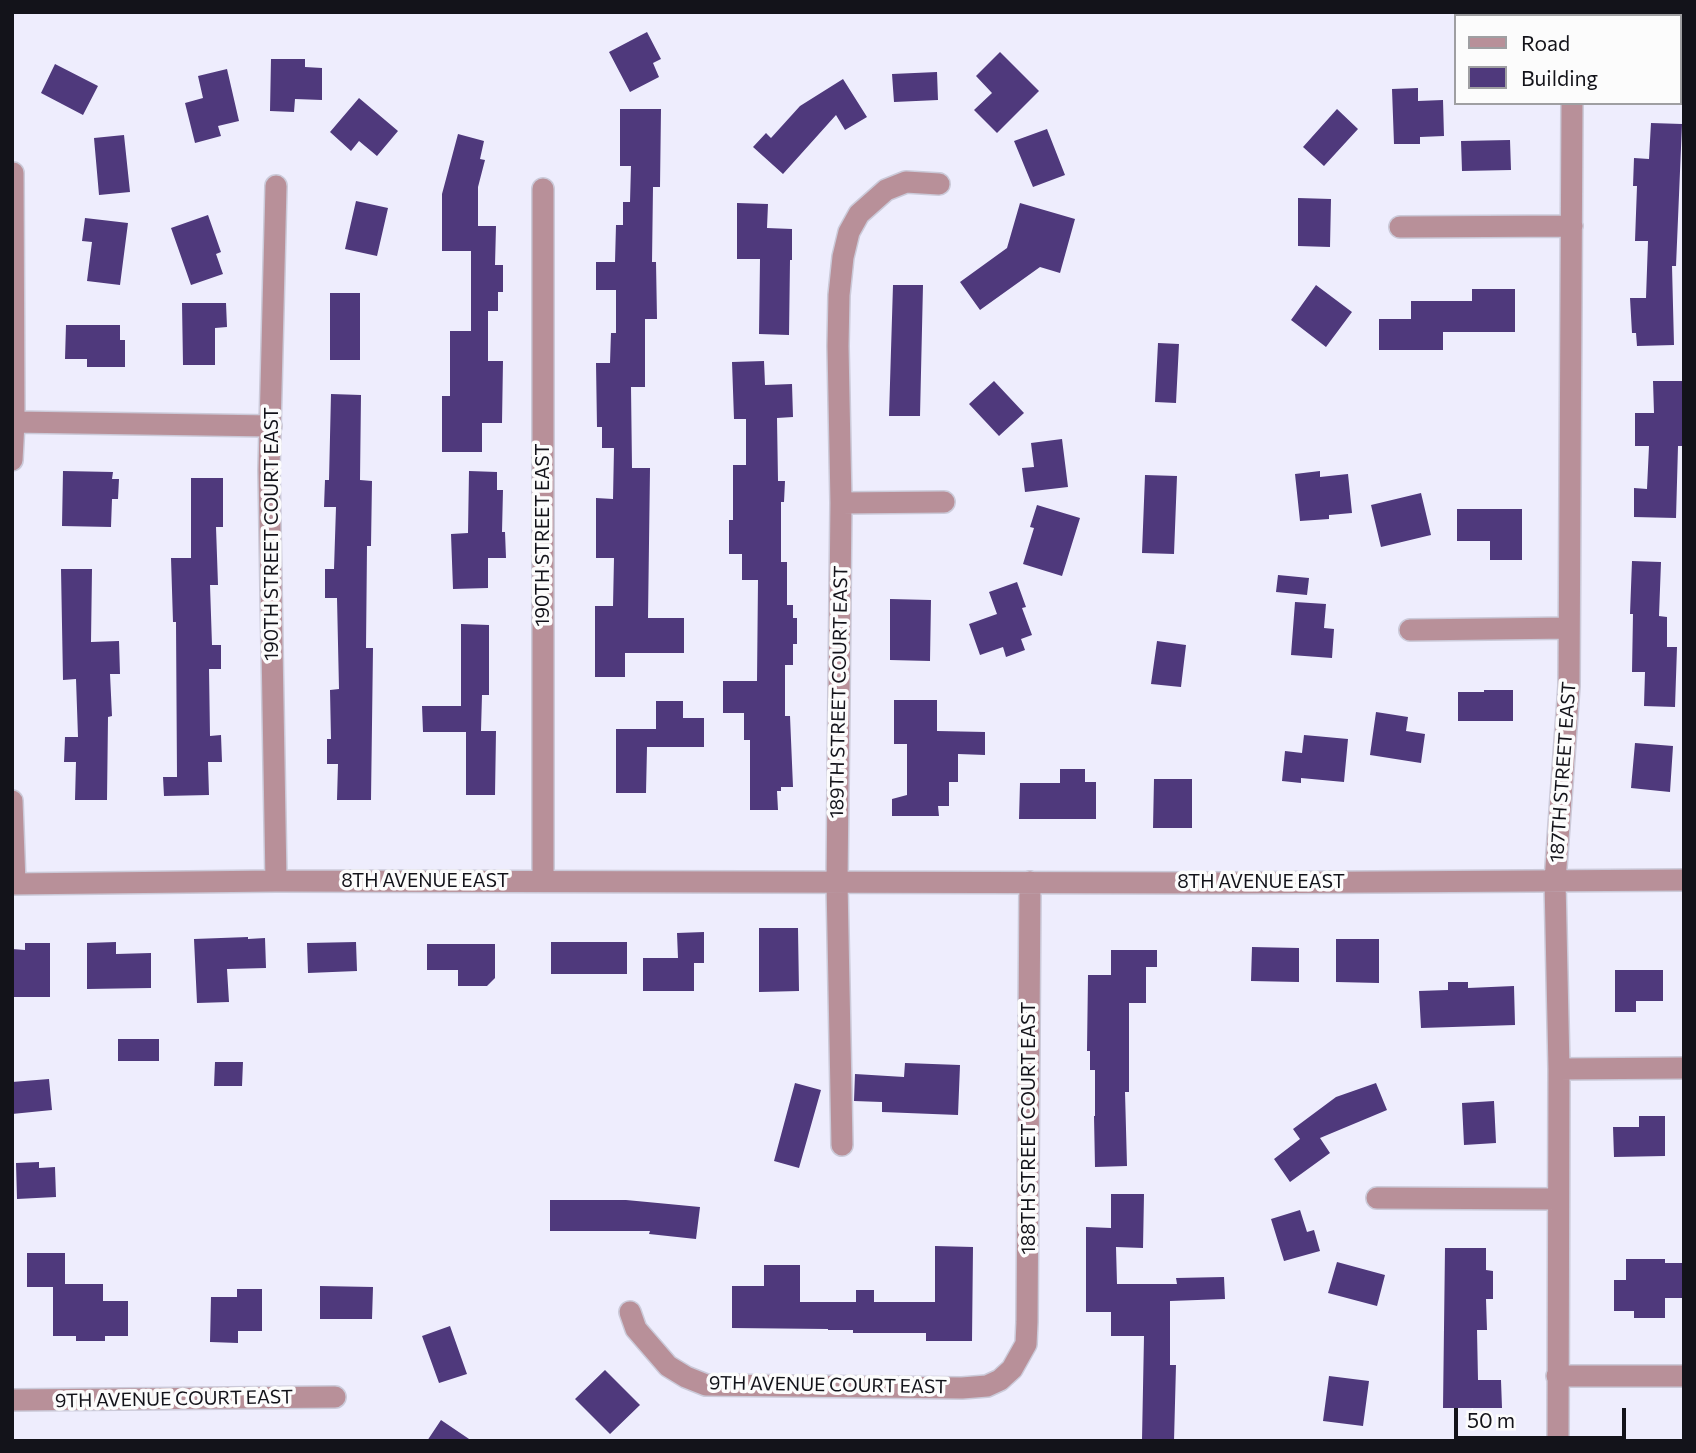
<!DOCTYPE html>
<style>
body{margin:0}
#map{position:relative;width:1696px;height:1453px;overflow:hidden;background:#eeedfd;font-family:Commissioner,sans-serif}
canvas{display:block}
.frame{position:absolute;inset:0;border:14px solid #13131a;pointer-events:none}
.legend{position:absolute;left:1454px;top:14px;width:228px;height:91px;box-sizing:border-box;background:#fcfcfc;border:2px solid #9f9fa2;margin:0;padding:9px 12px;list-style:none;font-size:21px;color:#13131a}
.legend li{display:flex;align-items:center;gap:14px;height:35px}
.legend b{width:35px;border:2px solid #9f9fa2}
.scale{position:absolute;left:1454px;top:1408px;width:172px;height:32px;box-sizing:border-box;border:4px solid #13131a;border-top:0;padding-left:9px;font-size:21px;line-height:24px;white-space:nowrap;color:#13131a;-webkit-text-stroke:5px #fcfcfc;paint-order:stroke}
</style>
<div id="map">
<canvas width="1696" height="1453"></canvas>
<div class="frame"></div>
<ul class="legend">
<li><b style="height:9px;background:#b89099"></b>Road</li>
<li><b style="height:19px;background:#4f397c"></b>Building</li>
</ul>
<div class="scale">50 m</div>
</div>
<script>
const c = document.querySelector('canvas').getContext('2d');
c.lineJoin = 'round';
function fill(path, color) { c.fillStyle = color; c.fill(path, 'evenodd'); }
const poly = rows => new Path2D(rows.map(r => 'M' + r).join(''));
function strokePath(path, color, width, dash) { c.strokeStyle = color; c.lineWidth = width; c.lineCap = dash ? 'butt' : 'round'; c.setLineDash(dash || []); c.stroke(path); }
function drawText(font, color, halo, rows, align = 'center') {
  c.font = font + ' Commissioner,sans-serif'; c.lineWidth = 7; c.setLineDash([]); c.textBaseline = 'middle'; c.strokeStyle = halo; c.fillStyle = color; for (const [text, x, y, turn = 0] of rows) {
    c.save(); c.translate(x, y); c.rotate((+turn || 0) * Math.PI / 180); c.textAlign = isNaN(turn) ? turn : align; if (halo) c.strokeText(text, 0, 0); c.fillText(text, 0, 0); c.restore();
  }
}
fill(poly([
 [647,32,661,59,653,63,659,77,630,92,609,52],
 [1000,52,1039,91,997,133,974,110,992,93,976,76],
 [271,59,305,59,305,67,322,68,322,100,295,99,294,112,270,111],
 [55,64,98,86,83,115,41,93],
 [227,69,239,121,218,126,221,136,195,143,185,103,203,98,198,76],
 [937,72,938,100,894,102,892,74],
 [843,79,867,117,845,130,836,115,783,174,753,147,766,133,771,138,800,106],
 [1418,88,1418,101,1443,100,1444,136,1420,137,1420,144,1394,144,1392,89],
 [359,98,398,131,377,156,359,141,351,151,330,132],
 [620,109,661,109,660,187,653,187,652,262,656,262,657,319,645,319,645,387,631,387,632,468,650,468,648,618,684,618,684,653,625,653,625,677,595,677,595,606,613,606,614,558,596,558,596,498,613,499,614,448,602,448,602,427,597,427,596,363,610,363,611,333,616,333,616,290,596,290,596,262,615,262,616,225,623,225,623,202,630,202,631,166,620,166],
 [1337,109,1358,129,1324,166,1303,147],
 [1651,123,1682,124,1676,266,1672,266,1674,345,1637,346,1636,333,1632,333,1630,298,1646,298,1648,241,1635,241,1637,186,1633,186,1634,158,1649,159],
 [1047,129,1065,175,1033,187,1014,141],
 [458,134,484,141,480,159,485,160,478,187,478,226,496,226,495,265,503,265,503,292,498,292,498,311,488,311,488,361,503,361,502,423,482,423,482,452,442,452,442,396,450,396,450,331,471,331,471,251,442,251,442,194],
 [124,135,130,192,99,195,94,138],
 [1510,140,1511,170,1462,171,1461,141],
 [1298,198,1331,199,1330,247,1298,246],
 [356,201,388,208,377,256,345,249],
 [737,203,768,204,767,228,792,229,792,260,790,260,789,335,759,334,760,259,737,259],
 [1020,203,1075,219,1060,273,1040,267,980,310,960,282,1007,248],
 [208,215,221,252,216,254,223,274,191,285,171,228],
 [85,218,128,223,120,285,87,281,92,242,82,241],
 [893,285,923,285,920,416,889,416],
 [1316,285,1352,312,1326,347,1291,320],
 [1472,289,1515,289,1515,332,1443,332,1443,350,1379,350,1379,319,1411,319,1411,301,1472,301],
 [330,293,360,293,360,360,330,360],
 [182,303,226,303,227,327,215,328,215,365,183,365],
 [66,325,120,325,120,340,125,340,125,367,87,367,87,359,65,359],
 [1158,343,1179,344,1176,403,1155,402],
 [764,361,765,385,792,384,793,417,777,418,778,481,785,481,784,502,781,502,781,562,787,562,787,605,793,605,793,618,797,618,797,644,793,644,793,665,785,665,785,716,790,716,793,787,781,787,781,791,777,791,778,810,750,810,750,740,744,740,744,713,723,713,723,681,757,681,758,580,742,580,742,554,729,554,729,520,733,520,733,465,746,465,746,419,734,419,732,362],
 [994,381,1024,413,999,436,969,404],
 [1653,381,1684,381,1684,446,1678,446,1676,518,1634,517,1634,488,1647,489,1649,446,1635,446,1635,413,1654,413],
 [331,394,361,395,360,480,372,481,371,546,367,546,366,648,373,648,371,800,337,800,338,764,327,764,327,739,331,739,330,690,339,689,337,598,325,598,325,569,334,569,336,507,324,507,325,480,329,480],
 [1062,439,1068,487,1025,492,1022,468,1034,467,1031,443],
 [63,471,113,472,112,479,119,479,118,499,112,499,111,527,62,526],
 [469,471,497,472,497,490,503,490,502,532,505,532,506,558,488,558,488,588,453,589,451,534,468,533],
 [1320,471,1320,477,1348,474,1352,513,1329,515,1329,519,1300,521,1295,474],
 [1145,475,1177,476,1174,554,1142,553],
 [191,478,223,478,223,527,216,527,218,585,210,585,212,645,221,645,221,669,209,669,210,736,221,735,222,762,208,762,209,795,164,796,163,777,177,777,176,622,173,622,171,558,191,558],
 [1421,493,1431,535,1381,547,1371,505],
 [1037,505,1080,518,1062,576,1023,564,1034,528,1030,527],
 [1457,509,1522,509,1522,560,1490,560,1490,541,1457,541],
 [1632,561,1661,562,1659,616,1667,617,1667,647,1677,647,1675,707,1644,706,1645,672,1632,672,1633,614,1630,614],
 [61,569,92,569,91,642,119,641,120,674,110,674,112,716,108,717,107,800,75,800,76,762,64,762,65,737,78,737,76,679,63,680],
 [1278,575,1309,578,1307,595,1276,592],
 [1017,582,1026,607,1022,608,1032,635,1021,639,1025,650,1006,657,1003,647,980,655,969,624,997,614,989,592],
 [890,599,931,600,930,661,890,660],
 [1295,602,1326,604,1324,628,1334,629,1332,658,1291,655],
 [461,624,489,625,489,695,482,695,481,731,496,731,495,795,466,795,466,732,423,732,422,706,461,706],
 [1157,641,1186,645,1181,687,1151,684],
 [1484,690,1513,690,1513,721,1458,721,1458,692,1484,692],
 [894,700,937,700,937,731,985,732,985,755,958,754,958,782,949,782,949,806,938,806,939,816,892,816,892,799,907,795,907,744,894,744],
 [656,701,683,701,683,718,704,718,704,747,647,747,646,793,616,793,616,729,656,729],
 [1376,712,1408,717,1406,731,1425,734,1421,763,1370,755],
 [1304,735,1348,739,1344,782,1301,778,1301,783,1282,781,1285,751,1302,753],
 [1635,743,1673,746,1670,792,1631,788],
 [1060,769,1085,769,1085,782,1096,782,1096,819,1019,819,1020,783,1060,783],
 [1154,779,1192,779,1192,828,1153,828],
 [759,928,798,928,799,991,759,992],
 [704,932,704,963,694,963,694,991,643,991,643,958,678,958,677,933],
 [248,937,248,939,265,938,266,968,227,969,229,1002,197,1003,194,939],
 [1336,939,1379,939,1379,983,1336,982],
 [116,942,116,954,151,953,151,988,87,989,87,943],
 [356,942,357,971,308,973,307,943],
 [551,942,627,942,627,974,551,974],
 [25,943,50,943,50,997,12,997,12,949,25,950],
 [427,944,495,944,495,978,487,986,458,986,458,970,427,970],
 [1252,947,1299,948,1299,982,1251,981],
 [1111,950,1157,950,1157,967,1146,967,1146,1003,1129,1003,1129,1092,1125,1092,1127,1166,1095,1167,1094,1116,1095,1116,1095,1070,1090,1070,1090,1051,1087,1051,1088,975,1111,975],
 [1615,970,1663,970,1663,1001,1636,1001,1636,1012,1615,1012],
 [1448,982,1468,982,1468,988,1514,986,1515,1025,1421,1028,1419,991,1448,990],
 [118,1039,159,1039,159,1061,118,1061],
 [215,1062,243,1062,242,1086,214,1086],
 [905,1063,960,1065,958,1115,882,1112,882,1102,854,1101,855,1074,904,1077],
 [49,1079,52,1110,12,1114,12,1082],
 [795,1083,821,1090,799,1168,774,1161],
 [1376,1083,1387,1110,1320,1138,1330,1153,1290,1182,1274,1159,1300,1139,1293,1129,1336,1097],
 [1494,1101,1496,1143,1464,1145,1462,1103],
 [1639,1116,1665,1116,1665,1156,1614,1157,1613,1127,1639,1127],
 [39,1162,39,1168,55,1167,56,1197,17,1199,16,1163],
 [1111,1194,1144,1194,1143,1248,1116,1247,1117,1284,1177,1284,1176,1278,1224,1277,1225,1299,1170,1301,1170,1365,1176,1365,1174,1441,1142,1440,1144,1336,1111,1336,1111,1312,1086,1312,1086,1227,1111,1228],
 [550,1200,626,1200,700,1207,696,1239,649,1234,650,1231,550,1231],
 [1300,1210,1307,1232,1314,1230,1320,1251,1284,1261,1271,1219],
 [935,1246,973,1247,972,1341,926,1341,926,1333,853,1333,853,1330,828,1330,828,1329,732,1328,732,1286,764,1286,764,1265,800,1265,800,1302,856,1302,856,1290,874,1290,874,1302,935,1302],
 [1445,1248,1486,1248,1486,1270,1493,1271,1493,1299,1486,1299,1487,1330,1477,1330,1478,1380,1501,1380,1502,1408,1443,1408],
 [27,1253,65,1253,65,1284,103,1284,103,1301,128,1301,128,1336,105,1336,105,1341,76,1341,76,1336,53,1336,53,1287,27,1287],
 [1626,1259,1665,1259,1665,1263,1684,1263,1684,1298,1665,1298,1665,1318,1634,1318,1634,1311,1614,1311,1614,1280,1626,1280],
 [1337,1262,1385,1275,1377,1306,1328,1293],
 [320,1286,373,1287,372,1319,320,1319],
 [237,1289,262,1289,262,1331,238,1331,238,1343,210,1342,211,1297,237,1297],
 [450,1326,467,1374,439,1383,422,1336],
 [605,1370,640,1405,610,1434,575,1399],
 [1329,1376,1369,1381,1363,1426,1323,1421],
 [441,1420,472,1441,427,1441]
]), '#4f397c');
const minor = poly([
 [1572,12,1572,16],
 [276,186,269,470,276,881],
 [543,189,543,881],
 [1400,227,1572,226],
 [14,422,271,426],
 [12,460,14,422,13,173],
 [841,503,944,502],
 [1410,630,1569,628],
 [12,801,15,884],
 [12,884,276,881,1220,883,1684,880],
 [1559,1069,1684,1068],
 [842,1145,837,882,841,503,838,346,839,295,843,257,849,232,859,214,886,190,906,182,939,184],
 [1377,1198,1558,1199],
 [630,1312,636,1329,668,1366,686,1377,706,1385,962,1388,987,1386,1000,1380,1012,1369,1026,1344,1027,1322,1030,882],
 [1557,1376,1684,1376],
 [12,1400,335,1397],
 [1558,1441,1559,1069,1555,881,1569,686,1572,103]
]);
strokePath(minor, '#cbcad9', 24);
strokePath(minor, '#b89099', 21);
drawText('19px', '#13131a', '#fcfcfc', [
 ["190TH STREET COURT EAST",272,534,-90],
 ["190TH STREET EAST",543,535,-90],
 ["189TH STREET COURT EAST",839,692,-89],
 ["187TH STREET EAST",1563,772,-86],
 ["8TH AVENUE EAST",425,881],
 ["8TH AVENUE EAST",1261,882],
 ["188TH STREET COURT EAST",1029,1128,-90],
 ["9TH AVENUE COURT EAST",828,1385,1],
 ["9TH AVENUE COURT EAST",174,1399,-1]
]);
</script>
